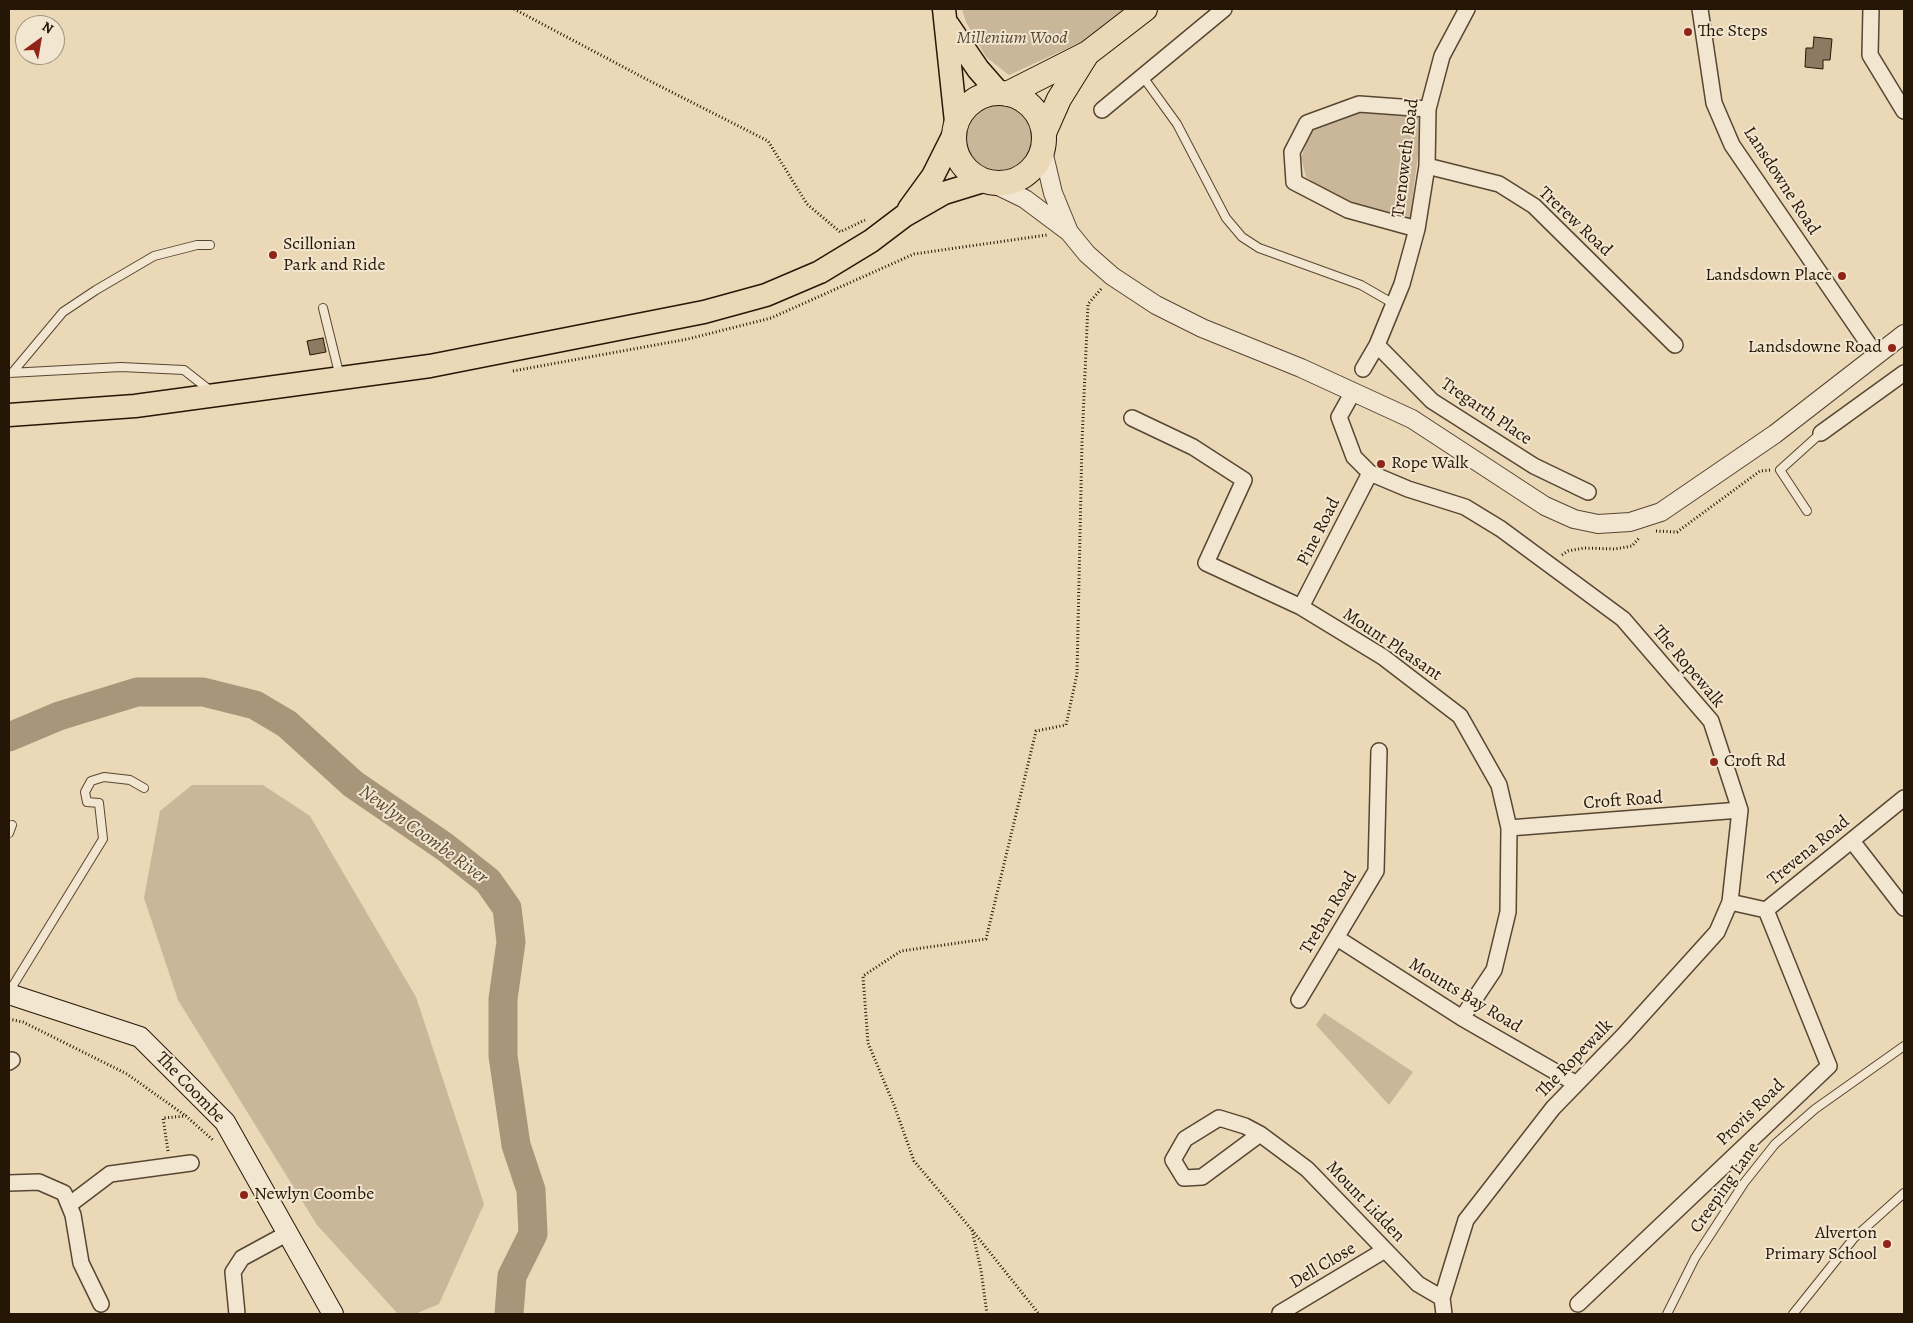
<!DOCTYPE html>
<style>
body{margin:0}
#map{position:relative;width:1913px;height:1323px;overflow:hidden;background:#ebd8b7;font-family:Alegreya,serif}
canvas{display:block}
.frame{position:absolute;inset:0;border:10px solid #261605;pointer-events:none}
.north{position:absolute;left:15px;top:15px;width:50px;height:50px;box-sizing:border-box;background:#f2e6d0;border:1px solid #a0937f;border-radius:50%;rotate:32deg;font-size:14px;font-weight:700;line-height:20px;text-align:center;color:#261605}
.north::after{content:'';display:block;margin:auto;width:18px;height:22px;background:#8f2418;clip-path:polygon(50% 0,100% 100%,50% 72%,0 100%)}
</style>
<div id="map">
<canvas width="1913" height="1323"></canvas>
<div class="frame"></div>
<div class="north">N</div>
</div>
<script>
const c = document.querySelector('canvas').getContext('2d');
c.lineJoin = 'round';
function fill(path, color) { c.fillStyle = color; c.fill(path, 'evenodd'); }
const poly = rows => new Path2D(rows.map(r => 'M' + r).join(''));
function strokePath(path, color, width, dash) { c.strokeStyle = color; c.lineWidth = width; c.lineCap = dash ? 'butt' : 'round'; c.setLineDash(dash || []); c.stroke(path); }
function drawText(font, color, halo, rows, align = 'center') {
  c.font = font + ' Alegreya,serif'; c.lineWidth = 4; c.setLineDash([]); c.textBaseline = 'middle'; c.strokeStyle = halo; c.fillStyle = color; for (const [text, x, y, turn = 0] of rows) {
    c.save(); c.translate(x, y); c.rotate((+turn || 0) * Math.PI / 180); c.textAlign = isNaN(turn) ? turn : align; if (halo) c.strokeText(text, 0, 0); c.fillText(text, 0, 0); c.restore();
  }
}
fill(poly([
 [962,9,1124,9,1081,42,1009,75,986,57,966,22],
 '966 139a35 35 0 1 1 70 0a35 35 0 1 1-70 0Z',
 [1369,106,1419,111,1422,124,1410,217,1402,220,1331,194,1306,177,1301,158,1311,130],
 [192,785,263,785,310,816,416,997,484,1204,439,1304,415,1314,398,1314,317,1225,178,1000,144,898,160,811],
 [1324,1013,1413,1072,1389,1105,1316,1025]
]), '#cab799');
strokePath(poly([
 [9,737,59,716,137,692,203,692,255,705,287,724,353,784,445,847,488,881,507,908,511,942,503,999,503,1056,516,1145,531,1190,533,1234,512,1276,509,1314]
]), '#a8967a', 29);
const building = poly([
 [1814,37,1832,39,1830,60,1823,60,1823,69,1805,67,1806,48,1813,48,1814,37],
 [323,338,326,352,310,355,307,341,323,338]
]);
fill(building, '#8c7b62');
strokePath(building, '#261605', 1);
const service = poly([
 [1143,77,1177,124,1226,218,1242,237,1259,248,1361,285,1394,304],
 [323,308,340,377],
 [9,373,121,367,184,370,212,392],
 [12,373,63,312,96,290,154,256,197,245,210,245],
 [1807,511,1780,470,1821,433],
 [9,833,12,825],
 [9,992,103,839,99,803,87,802,85,792,91,781,104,777,130,780,144,788],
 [1667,1314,1695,1258,1744,1183,1775,1144,1815,1109,1904,1046],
 [1793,1314,1854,1238,1904,1193]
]);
const minor = poly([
 [1700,9,1714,103,1732,145,1876,355],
 [1871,9,1870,55,1904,111],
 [1102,110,1224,9],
 [1427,166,1499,184,1534,206,1675,345],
 [1417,229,1348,210,1294,182,1292,152,1307,123,1359,104,1428,109],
 [1377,345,1432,401,1534,466,1588,492],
 [1363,369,1377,345,1402,284,1417,229,1427,166,1428,109,1442,56,1467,9],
 [1353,392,1339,417,1354,457,1370,473,1408,489,1465,507,1501,529,1623,619,1711,721,1740,810,1730,902,1717,932,1623,1036,1553,1108,1466,1220,1442,1298,1444,1314],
 [1132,418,1193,447,1244,480,1206,563,1301,607,1383,657,1460,716,1499,785,1509,828,1508,912,1494,970,1462,1018],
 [1821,433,1904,373],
 [1301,607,1370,473],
 [1509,828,1740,810],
 [1852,841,1904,908],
 [1730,902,1766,910,1904,798],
 [1337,938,1462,1018,1575,1083],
 [1299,1000,1376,871,1379,751],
 [9,1062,12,1060],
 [1260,1134,1202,1177,1184,1178,1173,1160,1185,1139,1219,1118,1245,1126,1260,1134,1307,1169,1418,1284,1442,1298],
 [9,1183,39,1182,64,1193,73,1215,81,1263,101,1304],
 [69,1205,110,1174,191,1163],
 [1578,1304,1829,1066,1766,910],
 [1280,1313,1385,1250],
 [237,1314,233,1272,242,1258,288,1233]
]);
const tertiary = poly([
 [1043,151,1053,193,1069,232],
 [992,183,1025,199,1069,232,1087,254,1112,276,1156,305,1202,328,1301,368,1412,419,1545,506,1574,519,1598,524,1630,522,1661,512,1775,434,1904,334]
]);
const secondary = poly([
 [9,994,140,1037,225,1122,333,1314]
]);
const primary = poly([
 [944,9,956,122],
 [948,25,978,69,999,93],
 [909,209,933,176,953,136],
 [9,415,135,406,430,366,704,312,766,295,820,272,871,241,904,216,944,193,983,181]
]);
const trunk = poly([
 '954 138a45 45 0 1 1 90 0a45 45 0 1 1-90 0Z',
 [1007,94,1088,53,1145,9],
 [1044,133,1059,99,1087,54]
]);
strokePath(service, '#574632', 10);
strokePath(minor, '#574632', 18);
strokePath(tertiary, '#574632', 20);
strokePath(secondary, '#261605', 22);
strokePath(primary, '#261605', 25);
strokePath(trunk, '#261605', 26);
strokePath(poly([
 [514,9,646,79,768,141,807,204,840,232,865,220],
 [513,371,688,339,771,318,914,254,1047,235],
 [1656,531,1677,532,1760,471,1771,470],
 [1562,555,1568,551,1584,548,1615,549,1632,546,1640,537],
 [9,1019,23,1022,127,1074,186,1116],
 [168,1151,163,1118,186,1116,214,1141],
 [972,1230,1039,1314],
 [987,1314,981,1270,972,1230,914,1161,894,1105,868,1043,863,976,901,951,986,939,1036,731,1066,725,1077,674,1082,442,1088,304,1102,288]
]), '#261605', 3, [1, 2.5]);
strokePath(service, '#f2e6d0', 8);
strokePath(minor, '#f2e6d0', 15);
strokePath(tertiary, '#f2e6d0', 18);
strokePath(secondary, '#f2e6d0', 20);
strokePath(primary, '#ebd8b7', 22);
strokePath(trunk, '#ebd8b7', 24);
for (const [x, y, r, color] of [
 [1688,32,5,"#8f2418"],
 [273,255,5,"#8f2418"],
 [1842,276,5,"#8f2418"],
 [1892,348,5,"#8f2418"],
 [1381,464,5,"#8f2418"],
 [1714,762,5,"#8f2418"],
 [244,1195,5,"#8f2418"],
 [1887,1244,5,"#8f2418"]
]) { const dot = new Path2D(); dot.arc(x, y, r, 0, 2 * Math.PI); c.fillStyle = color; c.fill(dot); strokePath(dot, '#f2e6d0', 2); }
drawText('18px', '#261605', '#f2e6d0', [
 ["The Steps",1698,32],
 ["Scillonian",283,245],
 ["Park and Ride",283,266],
 ["Landsdown Place",1832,276,"right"],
 ["Landsdowne Road",1882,348,"right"],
 ["Rope Walk",1391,464],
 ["Croft Rd",1724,762],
 ["Newlyn Coombe",254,1195],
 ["Alverton",1877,1234,"right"],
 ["Primary School",1877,1255,"right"]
], 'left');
drawText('italic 18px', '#574631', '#f2e6d0', [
 ["Millenium Wood",1012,39]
]);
drawText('18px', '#261605', '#f2e6d0', [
 ["Trenoweth Road",1406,158,-83],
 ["Lansdowne Road",1781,181,57],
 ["Trerew Road",1575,222,43],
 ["Tregarth Place",1486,412,34],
 ["Pine Road",1319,532,-63],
 ["Mount Pleasant",1392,645,34],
 ["The Ropewalk",1688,667,50],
 ["Croft Road",1623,801,-4],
 ["Trevena Road",1809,851,-39],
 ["Treban Road",1329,913,-59],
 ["Mounts Bay Road",1465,996,31],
 ["The Ropewalk",1575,1059,-46],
 ["The Coombe",190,1088,46],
 ["Provis Road",1751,1113,-44],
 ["Creeping Lane",1725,1188,-55],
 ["Mount Lidden",1365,1202,46],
 ["Dell Close",1323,1266,-31]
]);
drawText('italic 19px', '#5a4934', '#f2e6d0', [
 ["Newlyn Coombe River",423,835,36]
]);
</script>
